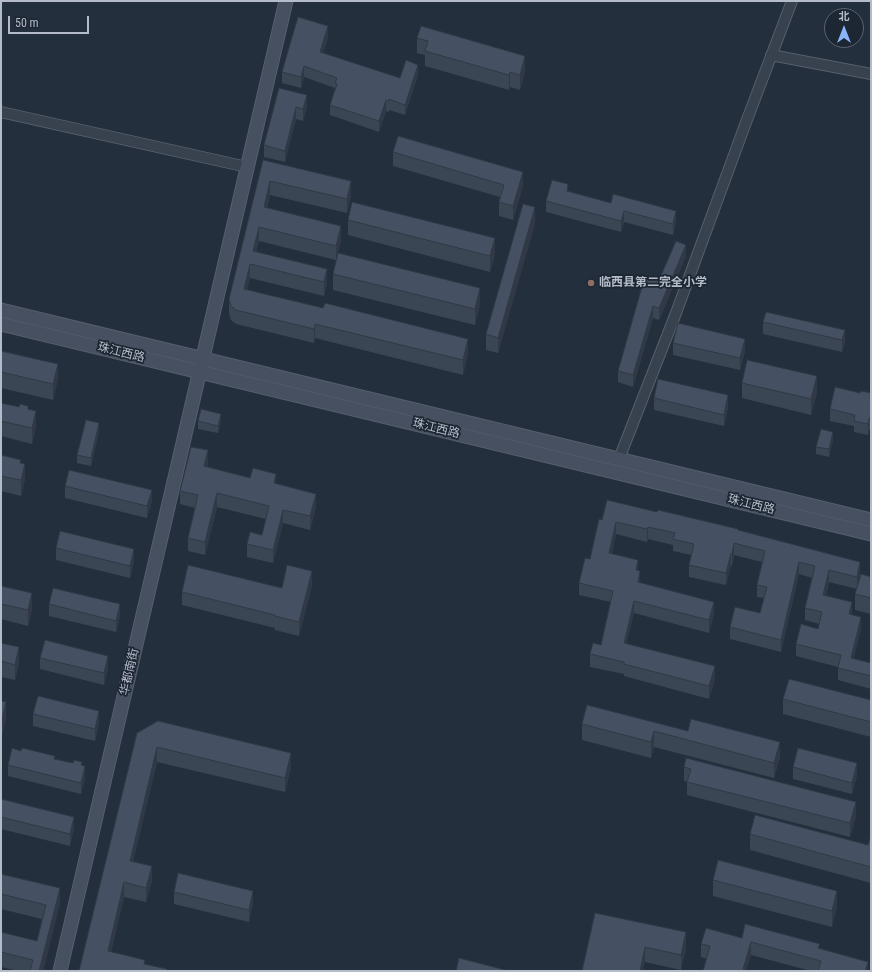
<!DOCTYPE html>
<meta charset="utf-8">
<style>
body{margin:0}
#map{position:relative;width:872px;height:972px;overflow:hidden;background:#242f3e;font-family:"Roboto Condensed","Noto Sans SC",sans-serif}
canvas{display:block}
.frame{position:absolute;inset:0;border:2px solid #b4bcc9;pointer-events:none}
.north{position:absolute;left:824px;top:8px;width:40px;height:40px;box-sizing:border-box;background:#1d2633;border:1px solid #59626f;border-radius:50%;rotate:0deg;font-size:11px;font-weight:700;line-height:16px;text-align:center;color:#b4bcc9}
.north::after{content:'';display:block;margin:auto;width:14px;height:18px;background:#8ab4f8;clip-path:polygon(50% 0,100% 100%,50% 72%,0 100%)}
.scale{position:absolute;left:8px;top:16px;width:81px;height:18px;box-sizing:border-box;border:2px solid #b4bcc9;border-top:0;padding-left:5px;font-size:12px;line-height:14px;white-space:nowrap;color:#b4bcc9;-webkit-text-stroke:3px #1d2633;paint-order:stroke}
</style>
<div id="map">
<canvas width="872" height="972"></canvas>
<div class="frame"></div>
<div class="north">北</div>
<div class="scale">50 m</div>
</div>
<script>
const c = document.querySelector('canvas').getContext('2d');
c.lineJoin = 'round';
const poly = rows => new Path2D(rows.map(r => 'M' + r).join(''));
function strokePath(path, color, width, dash) { c.strokeStyle = color; c.lineWidth = width; c.lineCap = dash ? 'butt' : 'round'; c.setLineDash(dash || []); c.stroke(path); }
function fill(path, color) { c.fillStyle = color; c.fill(path, 'evenodd'); }
function drawText(font, color, halo, rows, align = 'center') {
  c.font = font + ' "Roboto Condensed","Noto Sans SC",sans-serif'; c.lineWidth = 3.5; c.setLineDash([]); c.textBaseline = 'middle'; c.strokeStyle = halo; c.fillStyle = color; for (const [text, x, y, turn = 0] of rows) {
    c.save(); c.translate(x, y); c.rotate((+turn || 0) * Math.PI / 180); c.textAlign = isNaN(turn) ? turn : align; if (halo) c.strokeText(text, 0, 0); c.fillText(text, 0, 0); c.restore();
  }
}
const street = poly([
 [771,55,871,74],
 [1,112,247,167],
 [619,459,676,313,745,125,792,1]
]);
const secondary = poly([
 [1,310,871,520],
 [1,324,871,534],
 [60,971,286,1]
]);
strokePath(street, '#565f6c', 12);
strokePath(secondary, '#565f6c', 15);
strokePath(street, '#38414e', 10);
strokePath(secondary, '#465061', 13);
fill(poly([
 [328,37,323,53,400,78,418,75,405,115,389,110,389,112,386,111,379,132,330,115,330,105,335,88,304,77,301,88,282,83,282,72],
 [417,38,525,71,520,90,510,87,509,90,425,66,425,55,417,53],
 [279,88,307,107,303,121,296,119,285,162,264,157,264,145],
 [393,152,523,186,513,220,499,216,499,202,500,197,393,166],
 [263,160,351,195,347,213,270,195,267,208,341,240,336,260,259,241,256,252,327,283,324,296,250,278,247,290,468,353,463,375,315,338,314,343,236,324,231,320,229,313,229,299],
 [568,192,676,222,673,235,624,222,621,232,546,212,546,201],
 [348,220,495,254,490,272,348,235],
 [535,223,498,353,486,350,486,334],
 [686,256,659,320,653,318,633,387,618,382,618,371,659,280],
 [333,274,480,304,475,325,333,290],
 [763,322,845,330,845,342,842,352,763,334],
 [673,343,745,351,740,370,673,355],
 [1,351,58,379,53,400,1,388],
 [742,383,817,392,811,415,742,398],
 [860,393,871,393,871,430,869,430,868,435,854,432,854,426,830,421,830,409],
 [654,398,728,407,724,426,654,410],
 [1,403,28,409,36,426,32,444,1,436],
 [198,421,221,421,218,433,198,429],
 [99,431,91,466,77,463,77,455],
 [833,440,829,457,816,454,816,447],
 [1,455,21,463,25,479,21,496,1,491],
 [208,464,207,467,276,484,316,507,310,530,283,523,273,563,247,557,247,544,262,535,266,519,217,507,205,555,188,551,188,538,195,508,180,504,180,491],
 [65,486,152,501,147,518,65,498],
 [602,520,738,531,860,574,857,589,829,582,826,596,852,615,861,629,853,659,871,663,871,689,838,680,838,667,796,656,796,644,818,629,819,624,805,620,805,608,812,578,799,574,781,652,730,639,730,627,760,613,764,598,757,597,757,585,762,562,734,555,732,566,731,565,726,585,689,577,689,565,692,555,673,551,673,545,648,539,647,542,616,534,612,553,638,571,640,583,714,614,709,633,634,613,626,643,715,679,709,699,624,676,624,674,590,667,590,654,601,645,611,602,579,595,579,583,590,559],
 [56,548,134,561,130,578,56,560],
 [871,577,871,614,855,610,855,594],
 [312,585,299,636,275,630,275,628,182,605,182,592,282,588],
 [1,586,32,609,28,626,1,619],
 [49,604,120,616,116,632,49,616],
 [1,643,19,663,15,680,1,677],
 [40,658,108,668,104,685,40,669],
 [783,699,871,700,871,737,783,714],
 [1,701,6,718,2,735,1,735],
 [587,705,780,757,774,778,654,747,651,758,582,740,582,724],
 [33,714,99,723,95,741,33,726],
 [137,733,291,767,285,792,157,762,133,861,152,880,146,902,124,897,111,952,145,964,167,971,79,971],
 [55,759,82,766,85,778,81,794,8,776,8,765],
 [684,767,856,816,850,837,687,795,687,782,684,781],
 [793,767,857,775,852,794,793,779],
 [1,799,74,828,70,846,1,829],
 [750,834,868,845,871,835,871,883,750,850],
 [1,874,60,903,43,971,19,971,1,967,1,932,37,941,42,919,1,909],
 [713,880,837,906,832,927,713,896],
 [174,892,253,903,249,922,174,904],
 [595,913,686,947,681,970,645,962],
 [742,938,820,949,868,971,811,971,751,955,746,970,701,957,701,944]
]), '#3b4654');
fill(poly([
 [328,26,328,37,320,62,320,52],
 [525,56,525,71,520,90,520,75],
 [418,65,418,75,405,115,405,105],
 [304,66,304,77,301,88,301,77],
 [510,72,510,87,509,90,509,75],
 [307,95,307,107,303,121,303,109],
 [386,100,386,111,379,132,379,121],
 [296,107,296,119,285,162,285,151],
 [523,172,523,186,513,220,513,206],
 [270,181,270,195,264,221,264,207],
 [351,181,351,195,347,213,347,199],
 [535,207,535,223,498,353,498,338],
 [624,211,624,222,621,232,621,221],
 [676,211,676,222,673,235,673,224],
 [341,226,341,240,336,260,336,246],
 [259,227,259,241,253,266,253,251],
 [495,238,495,254,490,272,490,256],
 [686,245,686,256,659,320,659,308],
 [250,264,250,278,244,303,244,289],
 [327,269,327,283,324,296,324,282],
 [480,288,480,304,475,325,475,309],
 [653,306,653,318,633,387,633,375],
 [315,324,315,338,314,343,314,329],
 [845,330,845,342,842,352,842,340],
 [468,339,468,353,463,375,463,360],
 [745,339,745,351,740,370,740,358],
 [58,364,58,379,53,400,53,384],
 [817,376,817,392,811,415,811,399],
 [728,395,728,407,724,426,724,415],
 [36,411,36,426,32,444,32,428],
 [221,414,221,421,218,433,218,426],
 [869,418,869,430,868,435,868,424],
 [99,423,99,431,91,466,91,458],
 [833,432,833,440,829,457,829,449],
 [208,450,208,464,204,480,204,466],
 [25,464,25,479,21,496,21,480],
 [276,474,276,487,274,483],
 [152,490,152,501,147,518,147,506],
 [217,493,217,507,205,555,205,542],
 [316,494,316,507,310,530,310,516],
 [283,510,283,523,273,563,273,550],
 [616,522,616,534,609,565,609,553],
 [648,527,648,539,647,542,647,529],
 [734,543,734,555,732,566,732,554],
 [134,549,134,561,130,578,130,566],
 [731,553,731,565,726,585,726,573],
 [638,560,638,572,636,570],
 [799,562,799,574,781,652,781,640],
 [860,562,860,574,857,589,857,577],
 [829,570,829,582,823,607,823,595],
 [312,571,312,585,299,636,299,622],
 [640,571,640,583,638,582],
 [32,593,32,609,28,626,28,610],
 [634,601,634,613,624,655,624,643],
 [714,602,714,614,709,633,709,620],
 [852,602,852,614,849,626,849,614],
 [120,604,120,616,116,632,116,621],
 [861,617,861,629,851,670,851,658],
 [19,647,19,663,15,680,15,665],
 [108,656,108,668,104,685,104,673],
 [715,666,715,679,709,699,709,686],
 [6,702,6,718,2,735,2,719],
 [99,711,99,723,95,741,95,729],
 [654,731,654,747,651,758,651,742],
 [780,742,780,757,774,778,774,763],
 [157,747,157,762,130,875,130,861],
 [291,753,291,767,285,792,285,778],
 [857,763,857,775,852,794,852,783],
 [85,766,85,778,81,794,81,783],
 [856,802,856,816,850,837,850,823],
 [74,817,74,828,70,846,70,834],
 [152,866,152,880,146,902,146,888],
 [124,882,124,897,108,965,108,951],
 [60,888,60,903,43,971,39,971],
 [253,891,253,903,249,922,249,910],
 [837,891,837,906,832,927,832,911],
 [686,932,686,947,681,970,681,955],
 [751,942,751,955,746,971,743,969],
 [645,947,645,962,643,971,640,971],
 [868,962,868,971,865,971]
]), '#303945');
const building = poly([
 [298,17,328,26,320,52,400,78,406,60,418,65,405,105,389,99,389,101,386,100,379,121,330,105,337,84,335,83,337,78,304,66,301,77,282,72,290,44,298,17],
 [421,26,525,56,520,75,510,72,509,75,425,51,428,41,417,38,421,26],
 [279,88,307,95,303,109,296,107,285,151,264,145,279,88],
 [398,136,523,172,513,206,499,202,504,185,393,152,398,136],
 [263,160,351,181,347,199,270,181,264,207,341,226,336,246,259,227,253,251,327,269,324,282,250,264,244,289,323,308,325,303,468,339,463,360,315,324,314,329,236,310,231,306,229,299,263,160],
 [552,180,568,184,567,191,611,203,613,194,676,211,673,224,624,211,621,221,546,201,552,180],
 [352,202,495,238,490,256,348,220,352,202],
 [523,204,535,207,498,338,486,334,523,204],
 [676,241,686,245,659,308,653,306,633,375,618,371,645,276,659,280,676,241],
 [338,253,480,288,475,309,333,274,338,253],
 [766,312,845,330,842,340,763,322,766,312],
 [678,323,745,339,740,358,673,343,678,323],
 [1,351,58,364,53,384,1,372,1,351],
 [747,360,817,376,811,399,742,383,747,360],
 [658,379,728,395,724,415,654,398,658,379],
 [835,387,860,393,861,391,871,393,871,419,869,418,868,424,854,421,855,415,830,409,835,387],
 [1,403,19,407,20,404,28,406,28,409,36,411,32,428,1,421,1,403],
 [201,409,221,414,218,426,198,421,201,409],
 [86,420,99,423,91,458,77,455,86,420],
 [821,429,833,432,829,449,816,447,821,429],
 [191,447,208,450,204,466,250,478,253,468,276,474,274,483,316,494,310,516,283,510,273,550,247,544,250,532,262,535,269,506,217,493,205,542,188,538,198,495,180,491,191,447],
 [1,455,21,460,20,463,25,464,21,480,1,476,1,455],
 [69,470,152,490,147,506,65,486,69,470],
 [607,500,657,512,658,510,738,529,738,530,860,562,857,577,829,570,823,595,852,602,849,614,861,617,851,658,871,663,871,676,838,668,841,655,796,644,801,624,818,629,822,612,805,608,815,566,799,562,781,640,730,627,735,607,760,613,767,587,757,585,765,551,734,543,732,554,731,553,726,573,689,565,694,544,673,539,675,533,648,527,647,529,616,522,609,553,638,560,636,570,640,571,638,582,714,602,709,620,634,601,624,643,715,666,709,686,624,664,624,662,590,654,593,643,601,645,613,591,579,583,585,558,590,559,599,519,602,520,607,500],
 [60,531,134,549,130,566,56,548,60,531],
 [188,565,282,588,287,565,312,571,299,622,275,616,275,615,182,592,188,565],
 [861,574,871,577,871,598,855,594,861,574],
 [1,586,32,593,28,610,1,604,1,586],
 [53,588,120,604,116,621,49,604,53,588],
 [45,640,108,656,104,673,40,658,45,640],
 [1,643,19,647,15,665,1,661,1,643],
 [789,679,871,700,871,722,783,699,789,679],
 [38,696,99,711,95,729,33,714,38,696],
 [1,701,6,702,2,719,1,719,1,701],
 [587,705,688,731,691,719,780,742,774,763,654,731,651,742,582,724,587,705],
 [158,721,291,753,285,778,157,747,130,861,152,866,146,888,124,882,108,951,145,960,144,964,167,969,166,971,79,971,137,733,158,721],
 [12,748,21,751,22,748,43,753,55,756,54,759,73,763,74,760,82,762,81,765,85,766,81,783,8,765,12,748],
 [798,748,857,763,852,783,793,767,798,748],
 [686,758,856,802,850,823,687,782,691,769,684,767,686,758],
 [1,799,74,817,70,834,1,817,1,799],
 [755,815,868,845,871,835,871,867,750,834,755,815],
 [718,860,837,891,832,911,713,880,718,860],
 [178,873,253,891,249,910,174,892,178,873],
 [1,874,60,888,39,971,30,971,33,960,1,952,1,932,37,941,46,905,1,894,1,874],
 [595,913,686,932,681,955,645,947,640,971,582,971,595,913],
 [745,924,820,944,818,948,868,962,865,971,818,971,821,961,751,942,743,969,749,971,703,971,710,946,701,944,706,928,742,938,745,924],
 [459,958,509,971,456,971,459,958]
]);
fill(building, '#455162');
strokePath(building, '#303945', 1);
for (const [x, y, r, color] of [
 [591,283,4,"#8d6e63"]
]) { const dot = new Path2D(); dot.arc(x, y, r, 0, 2 * Math.PI); c.fillStyle = color; c.fill(dot); strokePath(dot, '#1d2633', 1.5); }
drawText('bold 12px', '#b4bcc9', '#1d2633', [
 ["临西县第二完全小学",599,283]
], 'left');
drawText('12px', '#b4bcc9', '#1d2633', [
 ["珠江西路",121,353,14],
 ["珠江西路",436,429,14],
 ["珠江西路",751,505,14],
 ["华都南街",130,672,-77]
]);
</script>
